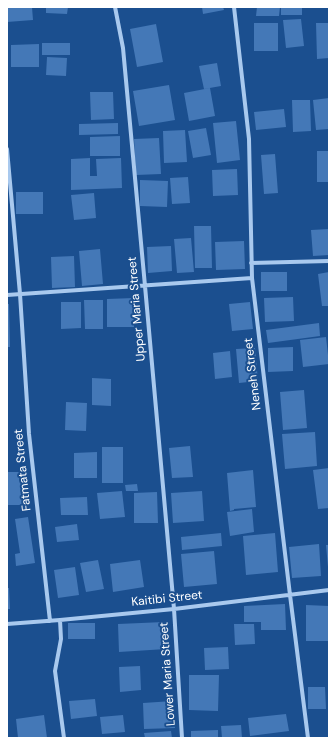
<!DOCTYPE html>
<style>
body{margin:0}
#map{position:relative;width:336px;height:745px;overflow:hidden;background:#1b4f8f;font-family:"DM Sans",sans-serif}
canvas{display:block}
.frame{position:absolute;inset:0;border:8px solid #fff;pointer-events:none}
</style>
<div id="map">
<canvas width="336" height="745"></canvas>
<div class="frame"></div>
</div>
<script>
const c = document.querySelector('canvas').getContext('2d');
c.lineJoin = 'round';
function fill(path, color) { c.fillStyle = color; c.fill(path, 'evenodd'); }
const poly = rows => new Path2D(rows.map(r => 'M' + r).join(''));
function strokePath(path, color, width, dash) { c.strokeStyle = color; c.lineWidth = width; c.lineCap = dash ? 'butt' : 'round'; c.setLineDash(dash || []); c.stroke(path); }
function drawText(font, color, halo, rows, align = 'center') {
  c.font = font + ' "DM Sans",sans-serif'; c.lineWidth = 4; c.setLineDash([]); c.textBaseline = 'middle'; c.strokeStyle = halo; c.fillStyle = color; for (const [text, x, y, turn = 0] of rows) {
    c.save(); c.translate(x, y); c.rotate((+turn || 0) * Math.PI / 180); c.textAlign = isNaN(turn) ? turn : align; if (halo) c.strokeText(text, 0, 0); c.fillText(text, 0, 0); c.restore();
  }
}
fill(poly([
 [7,7,32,7,33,20,7,22],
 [46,7,68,7,67,14,46,13],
 [202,7,223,7,224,10,203,14],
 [257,7,280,7,279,16,256,16],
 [281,7,302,7,302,15,281,15],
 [301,19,304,46,286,48,283,20],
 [254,23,278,23,278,51,254,51],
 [316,23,329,23,329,58,317,59],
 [156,24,163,62,137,67,130,29],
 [42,43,70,43,70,55,42,55],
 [39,44,39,67,11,67,11,45],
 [47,57,67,58,66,76,46,75],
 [217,63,221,86,204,89,199,66],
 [169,85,175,120,139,126,133,91],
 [210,88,215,116,189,121,184,93],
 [90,92,113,92,114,119,91,120],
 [329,98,329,129,316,130,313,100],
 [292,100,310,100,311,131,293,132],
 [284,109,286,127,256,130,254,112],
 [236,121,240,160,217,163,213,123],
 [118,123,118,134,79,135,79,124],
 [206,128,211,155,193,158,188,131],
 [185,130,187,162,164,163,163,131],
 [120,136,120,156,90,156,90,137],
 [159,138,161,174,136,175,134,139],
 [317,151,329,151,329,182,317,182],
 [275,154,278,193,264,194,261,155],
 [90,158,90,176,97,176,96,159,121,158,122,188,71,190,71,159],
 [237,169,238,195,213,196,212,170],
 [188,177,190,203,172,204,170,178],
 [140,180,168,181,167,207,140,206],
 [16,192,43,192,43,214,16,214],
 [94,193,96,218,74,220,71,195],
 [194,226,211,226,212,268,195,268],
 [329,229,329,255,313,256,311,230],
 [191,238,194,272,177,273,174,239],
 [244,241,245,269,216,270,215,242],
 [171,246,172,271,148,273,147,247],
 [100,249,103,284,82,286,79,251],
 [74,256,75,287,52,288,51,257],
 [261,272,287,272,287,291,261,291],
 [329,272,329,306,322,306,318,274],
 [293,297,294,321,265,322,264,298],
 [134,298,134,327,107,327,107,299],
 [84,300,103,300,103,329,85,329],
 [61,302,81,302,81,328,61,329],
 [250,302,253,329,232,331,229,304],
 [7,304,9,304,10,347,7,347],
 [319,323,320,336,268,343,266,330],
 [326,337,329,364,303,367,300,340],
 [293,347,293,371,268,372,268,348],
 [255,348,258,381,239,383,236,349],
 [230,351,232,377,215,379,213,353],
 [92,378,111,379,111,406,92,405],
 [304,390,307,428,283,430,280,392],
 [66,402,87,403,86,431,65,430],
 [315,432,317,466,285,469,282,434],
 [190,446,193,477,172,478,169,448],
 [102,447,123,447,123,483,102,483],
 [97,452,97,478,74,478,74,453],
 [329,468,329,508,318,509,313,470],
 [253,470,256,507,234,509,234,510,230,511,227,473],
 [7,472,28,472,28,505,7,505],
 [137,484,138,491,126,491,125,485],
 [122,491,125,517,100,519,97,493],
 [202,491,204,521,173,523,171,493],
 [157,492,158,523,134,523,134,493],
 [87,497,88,515,61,515,60,498],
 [252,509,254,532,230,536,227,512],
 [28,517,35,563,16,566,15,554,20,553,15,519],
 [77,524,79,540,57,542,55,527],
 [221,533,222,546,182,550,181,537],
 [275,533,278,572,246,575,243,536],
 [319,544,321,576,292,578,289,547],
 [326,545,329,545,329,567,328,567],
 [214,551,217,584,184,587,181,554],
 [98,560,104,589,86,592,80,563],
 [140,560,144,587,113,592,110,564],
 [75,567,79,595,58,598,54,570],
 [7,588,9,588,10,609,7,609],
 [285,604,286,630,261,630,261,622,244,622,244,606],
 [306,605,329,606,329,641,306,641],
 [164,622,166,649,119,652,118,624],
 [68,623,95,623,95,639,68,639],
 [234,624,254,624,255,644,235,645],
 [228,647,229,669,205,670,204,648],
 [140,666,141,690,120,692,119,667],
 [189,675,219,675,218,711,189,710],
 [308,687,325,687,326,709,308,709],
 [95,699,97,716,71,719,69,701],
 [173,701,175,728,144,729,143,703],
 [286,714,289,731,250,736,248,718],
 [44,715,47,738,18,738,16,719],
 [123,715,125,732,102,734,100,717],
 [241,725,242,738,222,738,221,726],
 [218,730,218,738,191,738,191,731],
 [171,731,172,738,145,738,144,733]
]), '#4478b7');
strokePath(poly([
 [115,7,123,48,145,286,174,609,182,738],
 [234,7,249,139,252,278,290,595,308,738],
 [7,149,20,294,29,434,50,621],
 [251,263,329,261],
 [7,295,252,278],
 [60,620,61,639,55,671,64,738],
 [7,624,60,620,174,609,329,590]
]), '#a9c9ee', 4);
drawText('12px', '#fff', '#1b4f8f', [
 ["Upper Maria Street",137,309,-95],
 ["Neneh Street",253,374,-97],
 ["Fatmata Street",23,470,-96],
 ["Kaitibi Street",167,599,-6],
 ["Lower Maria Street",168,674,-94]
]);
</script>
